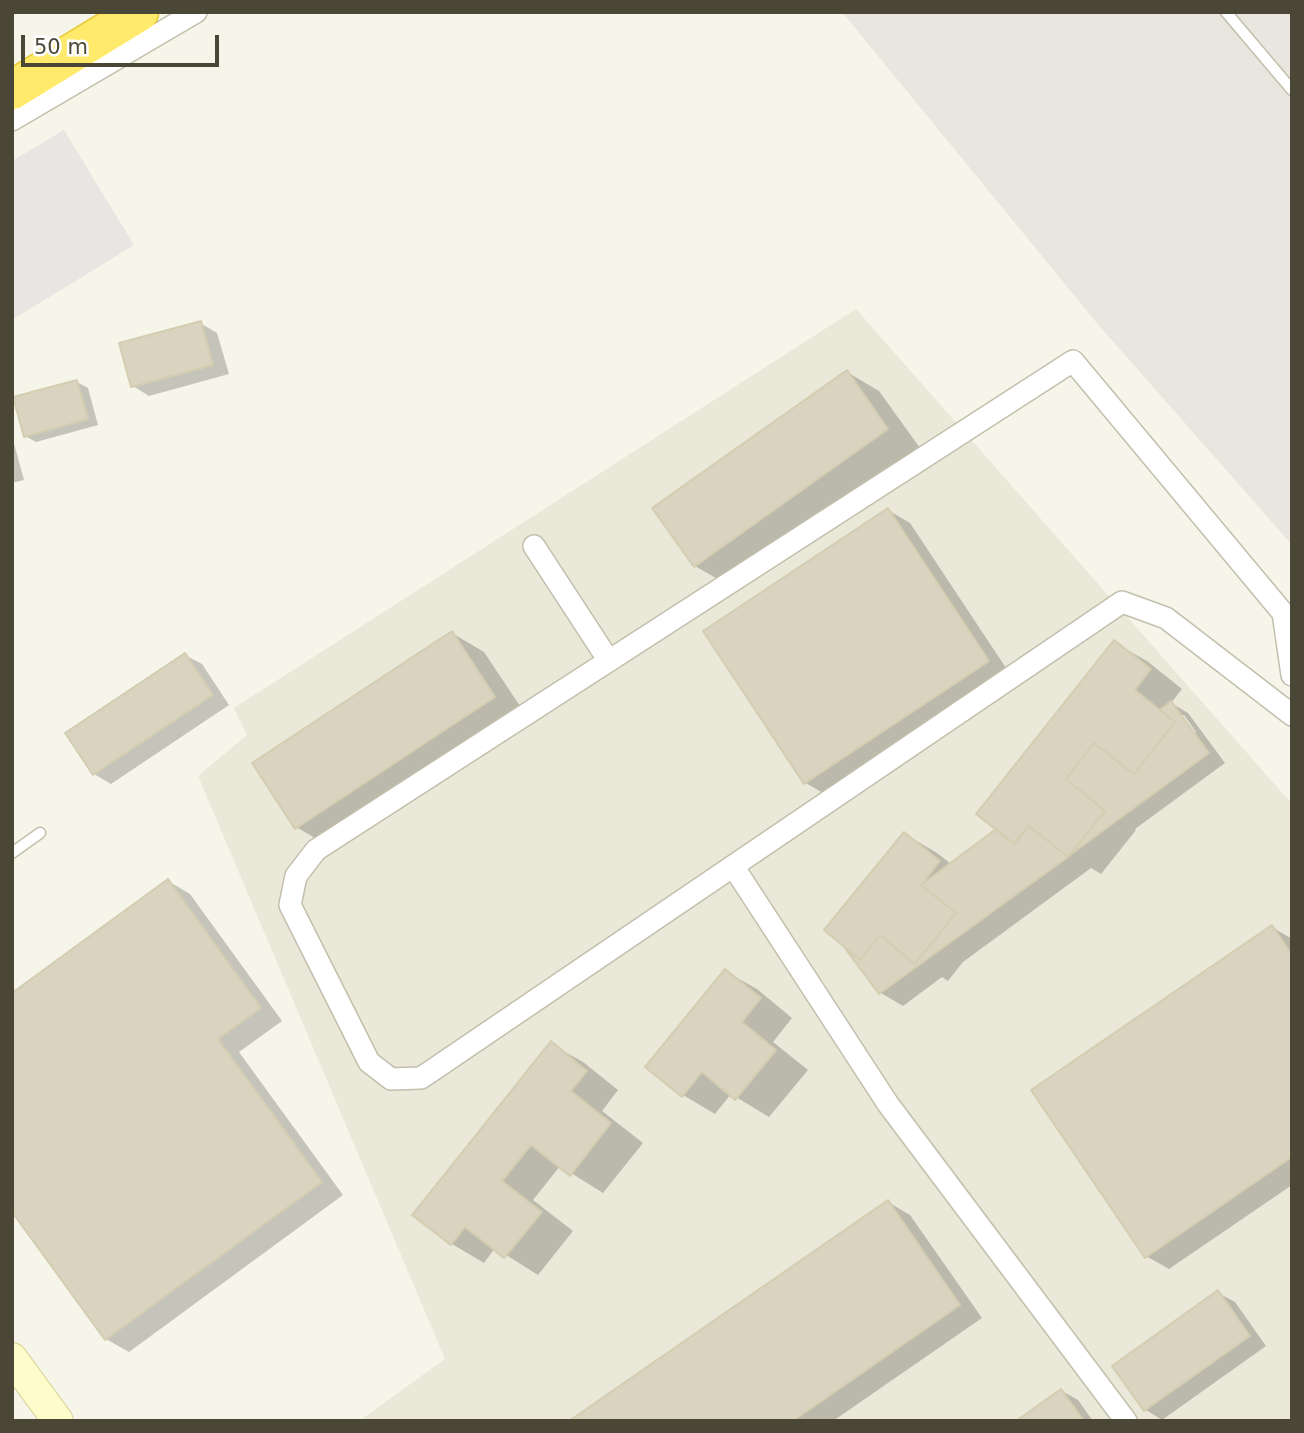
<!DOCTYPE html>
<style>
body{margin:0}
#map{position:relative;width:1304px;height:1433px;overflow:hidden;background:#f6f5ea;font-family:"DejaVu Sans",sans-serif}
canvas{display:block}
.frame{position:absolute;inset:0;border:14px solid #4b4737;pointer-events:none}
.scale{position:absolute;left:21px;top:35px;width:198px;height:32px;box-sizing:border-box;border:4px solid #4b4737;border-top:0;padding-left:9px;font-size:21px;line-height:24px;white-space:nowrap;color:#4b4737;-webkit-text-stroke:5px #fff;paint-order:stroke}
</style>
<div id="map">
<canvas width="1304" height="1433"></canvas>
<div class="frame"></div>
<div class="scale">50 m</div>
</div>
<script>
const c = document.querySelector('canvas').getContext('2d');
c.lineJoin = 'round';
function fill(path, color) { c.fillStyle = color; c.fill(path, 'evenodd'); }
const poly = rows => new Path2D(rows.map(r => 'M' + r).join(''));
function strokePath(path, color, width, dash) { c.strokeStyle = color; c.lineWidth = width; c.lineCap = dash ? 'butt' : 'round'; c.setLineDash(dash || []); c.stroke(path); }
fill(poly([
 [856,309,1292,804,1292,1421,359,1421,445,1359,198,776,247,735,234,708]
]), '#eae8d8');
fill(poly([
 [842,12,1292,12,1292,545,1096,322]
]), '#e9e6df');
fill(poly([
 [64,130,134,245,12,320,12,161]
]), '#e7e6e2');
fill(poly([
 [200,323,217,333,229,374,149,396,133,386],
 [847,372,879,391,920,448,728,585,695,566],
 [77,382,88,388,98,425,36,442,25,436],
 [12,436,24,480,12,483],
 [888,510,910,523,1010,674,828,796,806,783],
 [452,633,484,652,526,715,329,846,296,827],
 [1115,643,1147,661,1182,689,1171,703,1188,713,1225,763,1135,829,1136,830,1101,874,1091,868,963,962,948,981,942,977,903,1006,881,993,854,956,905,834,937,853,951,864,999,830],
 [1179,715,1184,715,1196,732,1194,734],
 [913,881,922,884,964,918],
 [185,655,202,664,229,705,111,784,94,774],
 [168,881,190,894,282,1021,239,1052,343,1195,129,1352,106,1339],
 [1272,927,1292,939,1292,1185,1169,1269,1146,1256],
 [725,971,757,989,792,1018,773,1042,808,1070,769,1117,731,1094,715,1114,683,1095],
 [551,1044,583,1062,618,1090,602,1111,643,1143,603,1193,560,1166,533,1200,573,1231,538,1275,495,1248,484,1263,452,1244],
 [888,1202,910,1215,982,1318,833,1421,572,1421],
 [1218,1293,1235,1302,1266,1346,1162,1420,1146,1410,1115,1366],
 [1062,1391,1078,1400,1093,1421,1019,1421]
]), '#0003');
const building = poly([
 [201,321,213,365,131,387,119,343,201,321],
 [847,370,888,429,694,567,652,508,847,370],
 [77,380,88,419,24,437,13,397,77,380],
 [888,508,989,661,804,784,703,631,888,508],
 [452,631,495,697,295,829,252,763,452,631],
 [1114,640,1151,669,1135,690,1175,722,1134,774,1094,743,1066,779,1105,811,1068,857,1029,826,1014,844,976,814,1114,640],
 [185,653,213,695,93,775,65,733,185,653],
 [1171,701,1209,753,1070,855,1105,811,1066,779,1094,743,1134,774,1175,722,1160,710,1171,701],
 [1029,826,1068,857,879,994,844,947,860,960,880,935,915,964,956,913,921,885,996,829,1014,844,1029,826],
 [904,832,940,861,921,885,956,913,915,964,880,935,860,960,824,930,904,832],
 [168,879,261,1008,218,1039,322,1182,105,1340,12,1212,12,993,168,879],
 [1272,925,1292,955,1292,1157,1145,1258,1031,1090,1272,925],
 [725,969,761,998,742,1022,776,1050,735,1100,702,1072,682,1097,645,1067,725,969],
 [551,1041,587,1071,571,1091,611,1123,570,1176,531,1145,502,1181,542,1212,504,1258,465,1227,451,1245,412,1215,551,1041],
 [888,1200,960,1305,793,1421,569,1421,888,1200],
 [1218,1290,1250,1336,1144,1411,1112,1366,1218,1290],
 [1061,1389,1084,1421,1016,1421,1061,1389]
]);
fill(building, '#d9d3bf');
strokePath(building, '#d4cdb1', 2);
const lane = poly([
 [1226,12,1292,90],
 [12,853,40,833]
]);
const street = poly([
 [12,120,196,12],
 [534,546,609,661],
 [1292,675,1283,613,1073,361,316,850,296,876,290,905,369,1062,391,1079,421,1078,1122,602,1166,618,1292,715],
 [733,866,888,1104,1126,1421]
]);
const secondary = poly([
 [12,1358,58,1421]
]);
const highway = poly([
 [12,90,139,12]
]);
strokePath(lane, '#c2bfac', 13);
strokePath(street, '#c2bfac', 24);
strokePath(secondary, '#d9d498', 32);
strokePath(highway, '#e8c833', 41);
strokePath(lane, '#fff', 10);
strokePath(street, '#fff', 21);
strokePath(secondary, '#fffccb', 30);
strokePath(highway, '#ffea6c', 38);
</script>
